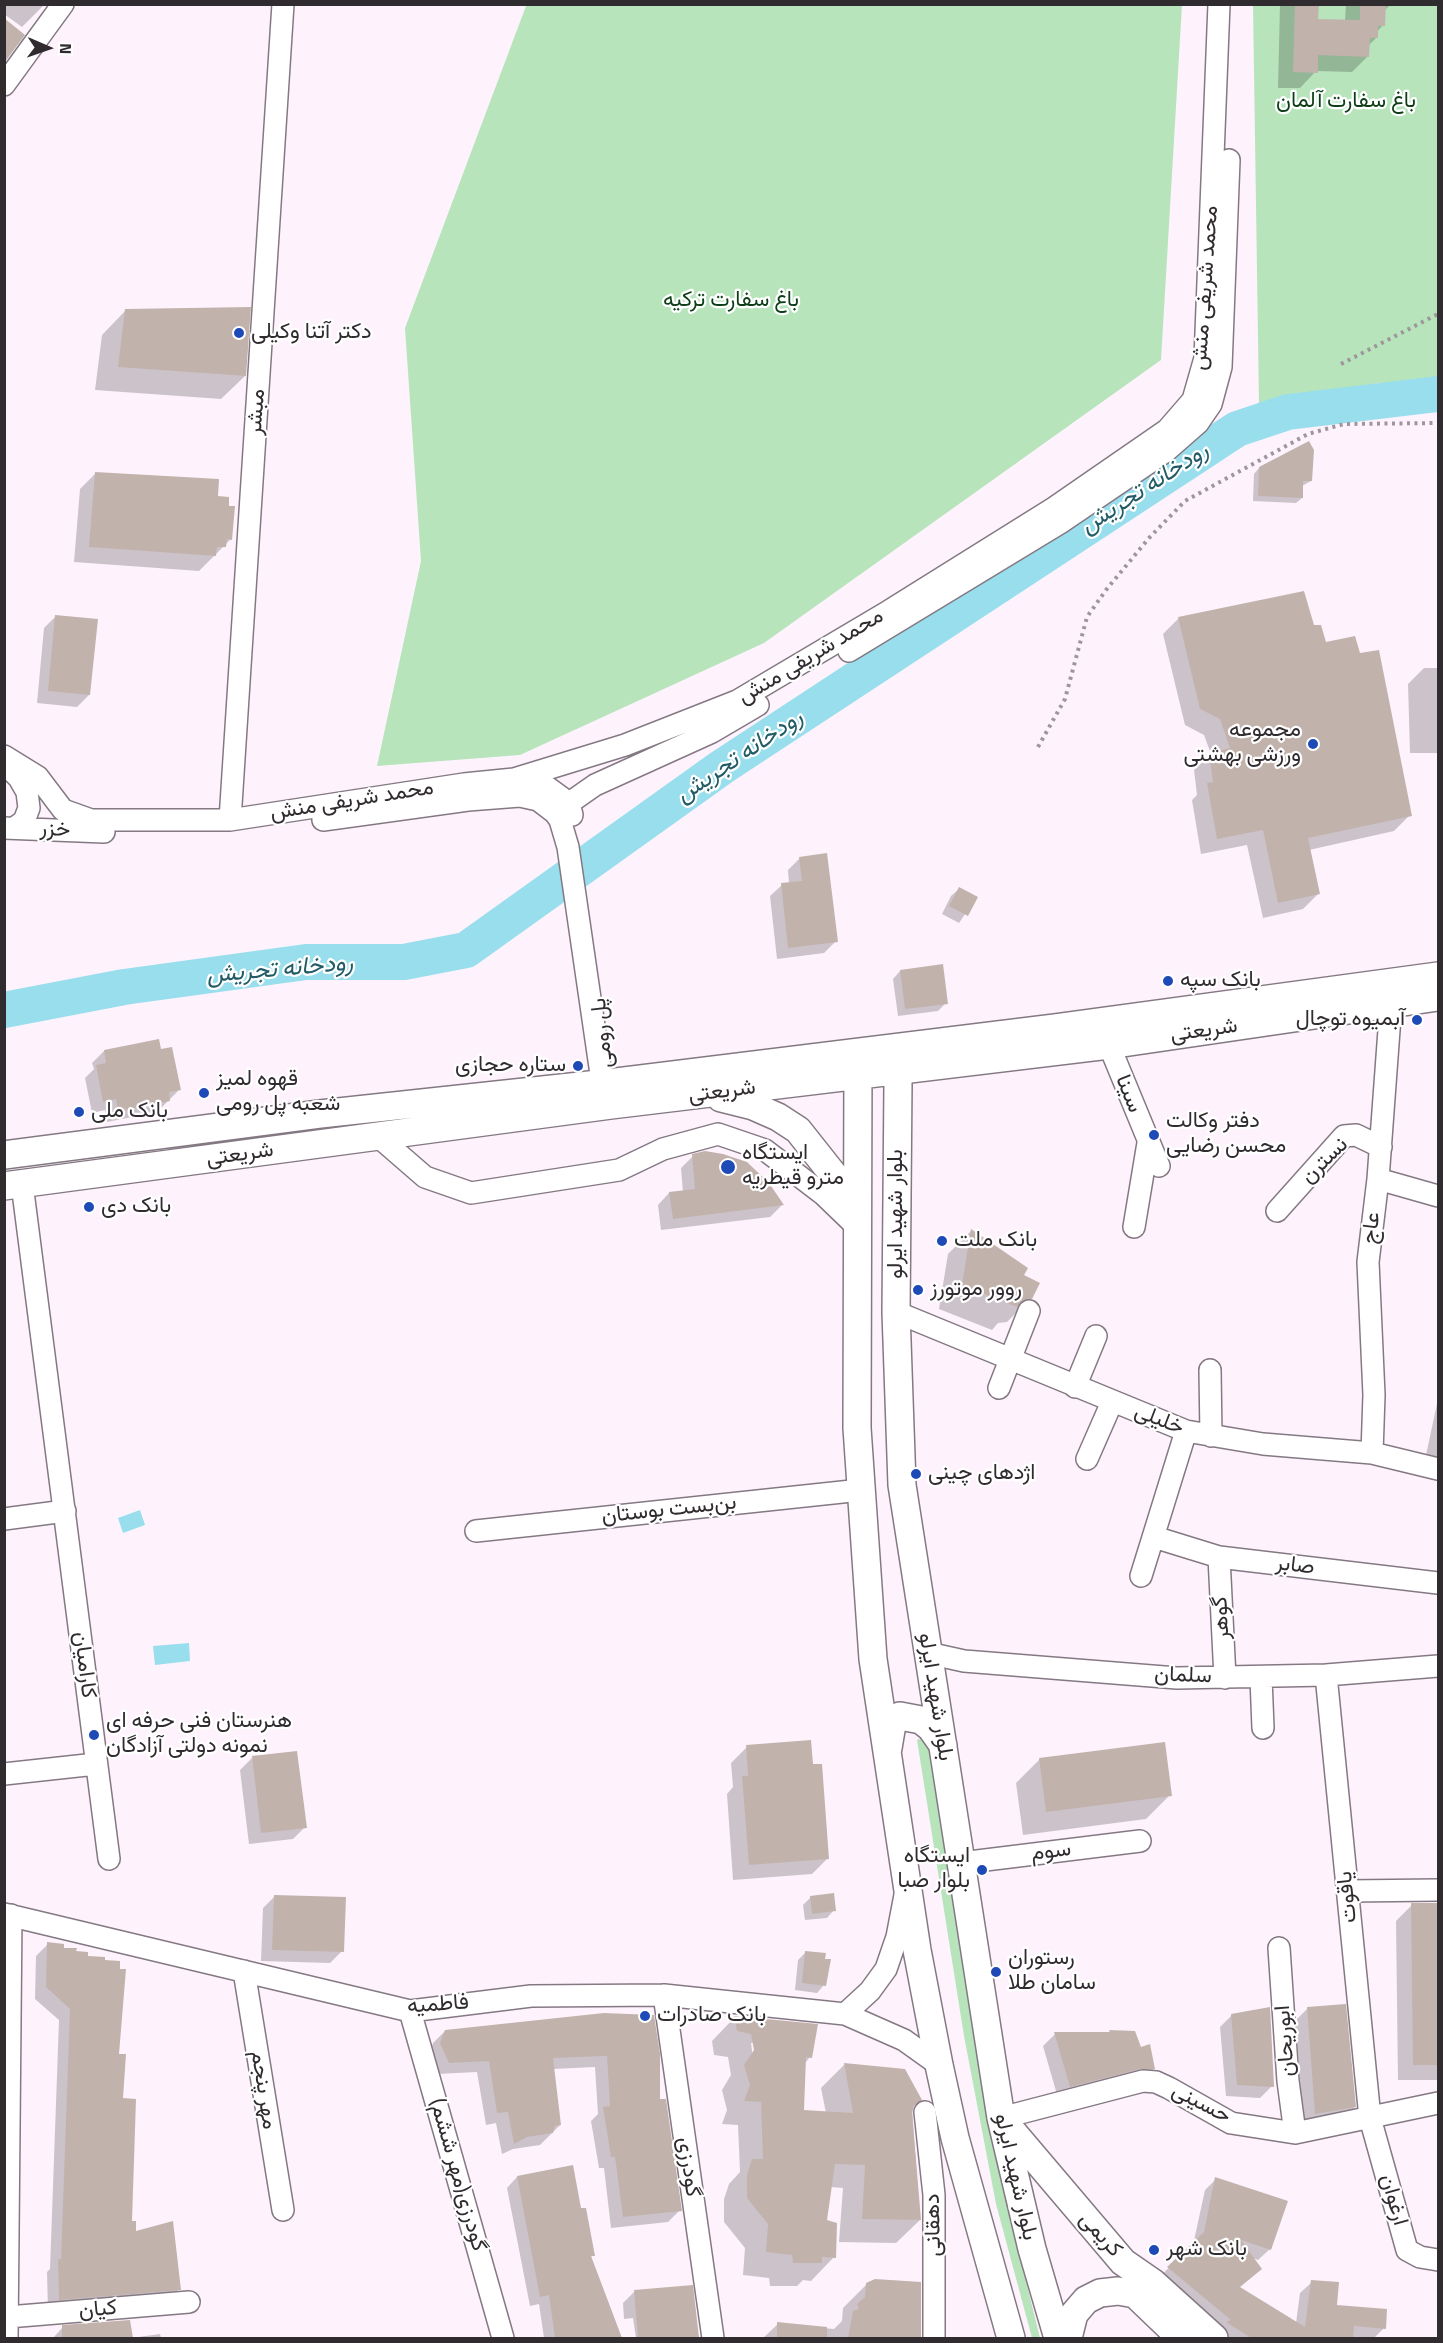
<!DOCTYPE html>
<meta charset="utf-8">
<style>
body{margin:0}
#map{position:relative;width:1443px;height:2343px;overflow:hidden;background:#fef3fd;font-family:"Titillium Web",sans-serif}
canvas{display:block}
.frame{position:absolute;inset:0;border:6px solid #302b2f;pointer-events:none}
.north{position:absolute;left:18px;top:18px;width:60px;height:60px;-webkit-text-stroke:4px #fff;paint-order:stroke;rotate:92deg;font-size:16px;font-weight:700;line-height:24px;text-align:center;color:#302b2f}
.north::after{content:'';display:block;margin:auto;width:21px;height:27px;background:#302b2f;clip-path:polygon(50% 0,100% 100%,50% 72%,0 100%)}
</style>
<div id="map">
<canvas width="1443" height="2343"></canvas>
<div class="frame"></div>
<div class="north">N</div>
</div>
<script>
const c = document.querySelector('canvas').getContext('2d');
c.lineJoin = 'round';
function fill(path, color) { c.fillStyle = color; c.fill(path, 'evenodd'); }
const poly = rows => new Path2D(rows.map(r => 'M' + r).join(''));
function strokePath(path, color, width, dash) { c.strokeStyle = color; c.lineWidth = width; c.lineCap = dash ? 'butt' : 'round'; c.setLineDash(dash || []); c.stroke(path); }
function drawText(font, color, halo, rows, align = 'center') {
  c.font = font + ' "Titillium Web",Vazirmatn,sans-serif'; c.lineWidth = 4.5; c.setLineDash([]); c.textBaseline = 'middle'; c.strokeStyle = halo; c.fillStyle = color; for (const [text, x, y, turn = 0] of rows) {
    c.save(); c.translate(x, y); c.rotate((+turn || 0) * Math.PI / 180); c.textAlign = isNaN(turn) ? turn : align; if (halo) c.strokeText(text, 0, 0); c.fillText(text, 0, 0); c.restore();
  }
}
fill(poly([
 [533,4,1182,5,1161,360,764,643,520,755,377,766,421,561,405,328,526,6],
 [1253,5,1438,5,1438,382,1379,383,1259,405],
 [928,1734,1000,2176,1040,2338,1032,2338,996,2204,964,2036,917,1740]
]), '#b8e4bc');
fill(poly([
 [140,1510,145,1525,123,1533,118,1518],
 [189,1643,190,1661,155,1665,153,1646]
]), '#98deed');
fill(poly([
 [4,4,45,4,22,27,4,14],
 [1280,4,1317,4,1317,20,1345,21,1346,4,1391,4,1385,10,1383,25,1377,32,1377,37,1368,46,1368,56,1352,72,1316,71,1300,88,1278,88],
 [125,311,245,376,221,399,95,390,102,335],
 [1259,468,1311,481,1302,486,1302,498,1296,503,1253,501,1254,474],
 [96,473,216,498,231,539,199,571,74,562,80,489],
 [56,616,89,695,77,707,37,703,44,628],
 [1179,618,1313,627,1325,643,1410,815,1394,831,1309,850,1319,893,1303,909,1263,918,1247,845,1201,854,1192,800,1197,795,1194,770,1211,754,1204,735,1185,725,1163,634],
 [1424,668,1438,668,1438,753,1410,753,1408,684],
 [800,858,836,941,824,953,777,959,770,896,782,885,789,884,788,870],
 [959,889,976,898,959,923,942,914,951,896],
 [900,971,946,1003,938,1011,898,1016,893,979],
 [160,1050,179,1090,157,1112,107,1122,105,1110,92,1113,85,1078,94,1069,92,1063,104,1051],
 [693,1156,782,1205,770,1217,661,1230,658,1205,669,1193,683,1192,681,1168],
 [971,1231,1022,1275,1031,1298,1007,1322,998,1323,992,1330,939,1309,948,1254],
 [1438,1399,1438,1474,1423,1469],
 [747,1747,812,1766,828,1858,812,1874,733,1880,727,1794,733,1787,731,1763],
 [252,1758,305,1827,293,1839,249,1844,240,1770],
 [1040,1759,1170,1795,1146,1819,1023,1835,1016,1783],
 [275,1896,342,1951,330,1963,261,1961,263,1908],
 [811,1897,834,1910,827,1918,805,1920,803,1905],
 [1412,1905,1438,1905,1438,2080,1398,2080,1396,1921],
 [48,1944,63,1950,117,2055,130,2222,135,2233,179,2289,168,2301,48,2311,47,2272,50,2269,59,2020,35,1999,36,1956],
 [806,1952,824,1960,824,1985,817,1993,795,1990,798,1960],
 [1308,2008,1355,2107,1343,2118,1303,2125,1296,2020],
 [604,2015,659,2101,680,2210,668,2222,611,2228,604,2168,599,2168,591,2121,598,2114,595,2067,553,2069,560,2125,540,2145,513,2149,502,2154,496,2123,486,2125,477,2072,437,2074,429,2056,433,2043,445,2031],
 [1232,2015,1272,2086,1260,2098,1226,2096,1220,2027],
 [735,2017,810,2057,805,2063,803,2112,826,2113,821,2088,845,2064,912,2108,920,2220,896,2243,839,2242,843,2188,830,2187,825,2221,834,2257,811,2281,803,2280,797,2286,770,2286,769,2278,743,2275,745,2248,724,2222,724,2199,729,2184,740,2172,738,2125,722,2124,727,2110,722,2090,731,2075,728,2057,714,2055,712,2041],
 [751,2043,754,2043,756,2058,753,2058],
 [1110,2031,1140,2048,1154,2069,1142,2080,1058,2098,1043,2046,1055,2034,1108,2034],
 [572,2167,580,2210,593,2255,590,2258,620,2338,544,2338,539,2304,530,2306,507,2188,517,2177],
 [1216,2179,1270,2249,1258,2260,1253,2258,1239,2288,1296,2323,1300,2293,1312,2282,1335,2307,1384,2328,1374,2338,1223,2338,1157,2279,1193,2245,1205,2190],
 [920,2283,920,2338,763,2338,778,2324,834,2329,842,2321,843,2308,867,2284],
 [691,2287,697,2338,636,2338,633,2318,624,2319,623,2303,635,2291],
 [63,2327,131,2338,160,2334,161,2338,53,2338]
]), '#0003');
strokePath(poly([
 [4,1010,124,987,306,962,404,962,466,950,722,767,1237,429,1288,412,1438,394]
]), '#98deed', 36);
fill(poly([
 [1295,4,1319,4,1318,19,1360,20,1360,4,1386,4,1385,26,1378,26,1378,38,1370,38,1369,57,1318,55,1318,73,1293,72],
 [4,18,25,35,4,63],
 [251,307,246,376,118,367,125,309],
 [1309,441,1314,450,1312,481,1303,481,1303,498,1258,496,1259,467],
 [95,472,219,479,218,496,229,497,229,506,235,506,232,540,227,539,226,547,217,547,216,556,89,547],
 [1304,591,1314,625,1321,625,1326,642,1355,636,1360,653,1379,650,1412,816,1308,838,1320,894,1278,903,1263,830,1217,839,1207,783,1213,782,1209,753,1230,748,1220,719,1200,709,1178,617],
 [55,615,98,619,90,695,48,691],
 [827,853,838,942,788,948,781,883,802,881,799,857],
 [959,887,978,897,968,916,949,906],
 [943,964,948,1004,905,1009,900,970],
 [159,1039,161,1049,172,1047,181,1090,169,1092,170,1101,118,1111,116,1099,103,1102,96,1065,106,1063,104,1050],
 [705,1151,723,1154,747,1162,769,1183,784,1205,673,1219,669,1192,695,1189,692,1154],
 [971,1229,1028,1268,1024,1275,1040,1283,1032,1299,1022,1301,1017,1307,962,1285],
 [811,1740,813,1764,822,1764,829,1859,749,1865,742,1776,748,1776,746,1745],
 [1165,1742,1172,1796,1046,1812,1039,1758],
 [297,1751,307,1828,261,1833,252,1756],
 [834,1893,836,1911,812,1914,810,1896],
 [274,1895,346,1897,344,1952,272,1950],
 [1411,1903,1438,1903,1438,2065,1413,2065],
 [47,1942,64,1944,64,1948,77,1948,76,1951,88,1952,88,1956,105,1957,105,1960,120,1961,120,1969,126,1969,119,2054,126,2054,123,2098,136,2099,132,2221,136,2221,136,2231,173,2221,181,2290,59,2300,58,2259,61,2259,70,2009,46,1987],
 [805,1951,826,1953,825,1959,831,1959,826,1986,802,1983],
 [1346,2004,1356,2107,1315,2114,1307,2007],
 [1270,2007,1274,2087,1237,2085,1231,2014],
 [604,2013,654,2015,660,2054,660,2099,666,2099,682,2211,623,2217,615,2157,611,2157,603,2107,610,2106,607,2056,553,2058,561,2125,555,2126,553,2133,527,2137,514,2144,508,2112,497,2113,489,2061,449,2063,440,2043,445,2030],
 [734,2016,818,2024,812,2058,806,2057,804,2110,853,2113,844,2063,905,2069,922,2100,914,2106,912,2113,921,2220,862,2219,865,2165,835,2164,827,2220,837,2223,836,2258,822,2257,822,2263,793,2263,792,2255,766,2252,768,2224,747,2198,747,2175,752,2159,763,2159,761,2102,744,2101,750,2085,744,2065,754,2050,751,2034,737,2031],
 [1109,2030,1135,2031,1141,2047,1150,2044,1155,2069,1140,2069,1070,2087,1054,2032,1110,2032],
 [573,2165,581,2208,586,2208,595,2256,591,2256,622,2338,555,2338,549,2295,540,2297,517,2176],
 [1215,2177,1288,2201,1271,2250,1241,2240,1262,2269,1240,2287,1305,2327,1311,2280,1339,2282,1337,2305,1387,2309,1386,2329,1354,2326,1353,2338,1251,2338,1226,2322,1231,2320,1167,2267,1204,2232],
 [875,2279,921,2282,921,2338,848,2338,853,2311,859,2309,857,2304,865,2297,866,2283],
 [693,2285,699,2338,638,2338,634,2290],
 [130,2320,133,2338,62,2338,62,2325],
 [777,2322,827,2327,827,2338,777,2338]
]), '#c2b2ac');
const minor = poly([
 [4,85,63,4],
 [849,651,1060,523,1166,451,1198,423,1211,404,1221,367,1229,160],
 [4,756,38,777,63,810,91,820,230,820,464,784,514,779,625,745,737,701,889,611,1054,508,1167,430,1193,400,1205,358,1219,4],
 [4,763,19,778,27,792,29,808,24,821,14,828],
 [514,779,547,787,569,803,572,815],
 [555,813,595,785,712,732,758,705],
 [230,820,283,4],
 [323,820,468,800,520,796,538,800,555,813,560,820,568,847,601,1074,608,1083],
 [4,828,104,832],
 [1109,1045,1159,1166],
 [380,1138,425,1177,471,1193,619,1170,663,1149,718,1134,765,1150,824,1195,852,1222],
 [1378,1179,1438,1196],
 [22,1184,109,1859],
 [1277,1211,1344,1136,1356,1135,1381,1147],
 [1134,1227,1148,1143],
 [896,1312,1186,1431,1263,1444,1372,1453,1438,1469],
 [1210,1370,1211,1436],
 [1075,1387,1096,1336],
 [999,1388,1029,1311],
 [1372,1453,1374,1395,1368,1262,1378,1179,1391,1003],
 [1087,1459,1112,1402],
 [4,1519,65,1511],
 [476,1531,861,1490],
 [1154,1537,1219,1557,1438,1583],
 [1219,1557,1225,1678],
 [1141,1576,1186,1431],
 [928,1653,964,1661,1177,1678,1326,1675,1438,1666],
 [1326,1675,1370,2118,1407,2250,1420,2257,1438,2260],
 [1261,1678,1263,1728],
 [4,1774,96,1764],
 [961,1863,1140,1841],
 [1348,1891,1438,1890],
 [4,1914,410,2011,531,1996,664,1995,845,2014,904,2040,939,2065],
 [1279,1948,1288,2081,1295,2133],
 [244,1971,283,2210],
 [664,1995,713,2338],
 [410,2011,503,2338],
 [845,2014,870,1991,886,1969,897,1937,905,1895],
 [925,2112,934,2195,934,2338],
 [1001,2118,1143,2081,1156,2082,1169,2088,1231,2123,1295,2133,1438,2103],
 [8,2317,189,2302],
 [7,2338,11,1915]
]);
const major = poly([
 [895,1053,898,1082,896,1312,902,1485,1001,2118,1032,2249,1058,2338],
 [858,1059,857,1428,873,1659,917,1950,939,2065,955,2138,1011,2338],
 [721,1098,753,1106,778,1117,798,1130,836,1178,855,1220],
 [4,1155,320,1114,608,1083,1055,1028,1438,976],
 [4,1186,611,1105,1109,1045,1438,997],
 [888,1748,892,1724,900,1716,921,1720,931,1728,943,1745],
 [1005,2123,1123,2262,1152,2282,1214,2338],
 [1068,2338,1074,2314,1086,2300,1100,2293,1118,2291,1135,2294,1181,2338]
]);
strokePath(minor, '#847983', 24);
strokePath(major, '#847983', 30);
strokePath(poly([
 [1341,364,1438,314],
 [1038,747,1065,699,1087,617,1106,590,1149,538,1185,501,1308,434,1344,424,1438,423]
]), '#9e969d', 4, [3, 4.5]);
strokePath(minor, '#fff', 21);
strokePath(major, '#fff', 27);
for (const [x, y, r, color] of [
 [239,333,6,"#1d4ab7"],
 [1313,744,6,"#1d4ab7"],
 [1168,981,6,"#1d4ab7"],
 [1417,1020,6,"#1d4ab7"],
 [578,1066,6,"#1d4ab7"],
 [204,1093,6,"#1d4ab7"],
 [79,1112,6,"#1d4ab7"],
 [1154,1135,6,"#1d4ab7"],
 [728,1167,8,"#1d4ab7"],
 [89,1207,6,"#1d4ab7"],
 [942,1241,6,"#1d4ab7"],
 [918,1290,6,"#1d4ab7"],
 [916,1474,6,"#1d4ab7"],
 [94,1735,6,"#1d4ab7"],
 [982,1870,6,"#1d4ab7"],
 [996,1972,6,"#1d4ab7"],
 [645,2016,6,"#1d4ab7"],
 [1154,2250,6,"#1d4ab7"]
]) { const dot = new Path2D(); dot.arc(x, y, r, 0, 2 * Math.PI); c.fillStyle = color; c.fill(dot); strokePath(dot, '#fff', 2); }
drawText('22px', '#0d3e18', '#fff', [
 ["باغ سفارت آلمان",1346,102],
 ["باغ سفارت ترکیه",731,301]
]);
drawText('22px', '#302b2f', '#fff', [
 ["محمد شریفی منش",1206,288,-86],
 ["مبشر",257,412,-86],
 ["محمد شریفی منش",811,657,-31],
 ["محمد شریفی منش",352,801,-9],
 ["خزر",55,830,3],
 ["شریعتی",1204,1031,-8],
 ["پل رومی",603,1033,-96],
 ["شریعتی",722,1092,-7],
 ["سینا",1128,1094,68],
 ["شریعتی",240,1155,-8],
 ["نسترن",1325,1161,-44],
 ["بلوار شهید ایرلو",897,1214,-90],
 ["عاج",1372,1228,-83],
 ["خلیلی",1159,1420,21],
 ["بن‌بست بوستان",669,1510,-6],
 ["صابر",1295,1566,7],
 ["گوهر",1222,1618,-93],
 ["کارامیان",84,1665,83],
 ["سلمان",1183,1676,2],
 ["بلوار شهید ایرلو",935,1697,81],
 ["سوم",1051,1852,-7],
 ["یاقوت",1348,1897,-96],
 ["فاطمیه",438,2005,-4],
 ["ابوریحان",1286,2041,-94],
 ["مهر پنجم",263,2090,81],
 ["حسینی",1201,2104,27],
 ["گودرزی",688,2167,82],
 ["گودرزی(مهر ششم)",457,2175,74],
 ["بلوار شهید ایرلو",1015,2177,77],
 ["ارغوان",1393,2200,74],
 ["دهقانی",934,2225,-91],
 ["کریمی",1100,2235,48],
 ["کیان",98,2310,-5]
]);
drawText('22px', '#302b2f', '#fff', [
 ["دکتر آتنا وکیلی",251,333],
 ["مجموعه",1301,731,"right"],
 ["ورزشی بهشتی",1301,756,"right"],
 ["بانک سپه",1180,981],
 ["آبمیوه توچال",1405,1020,"right"],
 ["ستاره حجازی",566,1066,"right"],
 ["قهوه لمیز",216,1080],
 ["شعبه پل رومی",216,1105],
 ["بانک ملی",91,1112],
 ["دفتر وکالت",1166,1122],
 ["محسن رضایی",1166,1147],
 ["ایستگاه",742,1154],
 ["مترو قیطریه",742,1179],
 ["بانک دی",101,1207],
 ["بانک ملت",954,1241],
 ["روور موتورز",930,1290],
 ["اژدهای چینی",928,1474],
 ["هنرستان فنی حرفه ای",106,1722],
 ["نمونه دولتی آزادگان",106,1747],
 ["ایستگاه",970,1857,"right"],
 ["بلوار صبا",970,1882,"right"],
 ["رستوران",1008,1959],
 ["سامان طلا",1008,1984],
 ["بانک صادرات",657,2016],
 ["بانک شهر",1166,2250]
], 'left');
drawText('italic 24px', '#225b66', '#fff', [
 ["رودخانه تجریش",1145,489,-33],
 ["رودخانه تجریش",740,757,-34],
 ["رودخانه تجریش",280,970,-5]
]);
</script>
